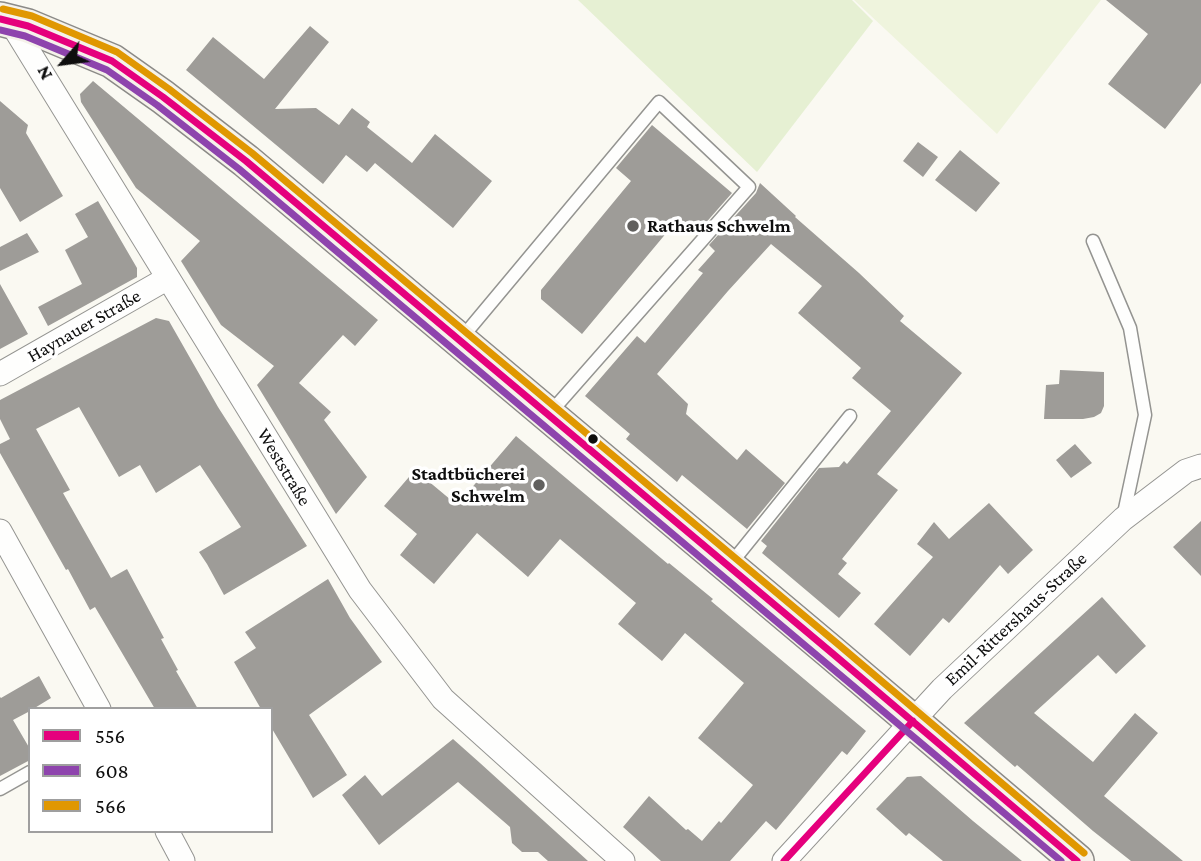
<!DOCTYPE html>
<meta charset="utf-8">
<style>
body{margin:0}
#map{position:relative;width:1201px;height:861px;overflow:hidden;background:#faf9f2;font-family:"Crimson Pro",serif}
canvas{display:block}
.legend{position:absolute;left:28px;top:707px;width:245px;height:126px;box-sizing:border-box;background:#fff;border:2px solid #9f9f9f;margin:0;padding:9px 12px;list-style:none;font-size:21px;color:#0e0e0e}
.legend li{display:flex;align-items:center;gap:14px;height:35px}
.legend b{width:35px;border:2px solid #9f9f9f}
.north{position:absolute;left:28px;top:28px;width:70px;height:70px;-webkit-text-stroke:5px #fff;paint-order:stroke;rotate:242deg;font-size:19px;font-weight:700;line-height:28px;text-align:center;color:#0e0e0e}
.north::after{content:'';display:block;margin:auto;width:24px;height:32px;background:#0e0e0e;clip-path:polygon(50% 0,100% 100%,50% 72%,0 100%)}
</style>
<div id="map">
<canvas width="1201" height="861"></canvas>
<ul class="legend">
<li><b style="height:9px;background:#e5007d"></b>556</li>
<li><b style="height:9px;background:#8e44ad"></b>608</li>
<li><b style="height:9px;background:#e09701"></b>566</li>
</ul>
<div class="north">N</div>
</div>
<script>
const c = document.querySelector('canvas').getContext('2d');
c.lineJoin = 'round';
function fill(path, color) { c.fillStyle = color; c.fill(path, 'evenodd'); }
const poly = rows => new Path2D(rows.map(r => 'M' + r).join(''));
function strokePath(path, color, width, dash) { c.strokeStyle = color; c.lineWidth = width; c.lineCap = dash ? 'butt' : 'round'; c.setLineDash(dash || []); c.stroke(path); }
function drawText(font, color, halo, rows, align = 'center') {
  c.font = font + ' "Crimson Pro",serif'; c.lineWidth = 7; c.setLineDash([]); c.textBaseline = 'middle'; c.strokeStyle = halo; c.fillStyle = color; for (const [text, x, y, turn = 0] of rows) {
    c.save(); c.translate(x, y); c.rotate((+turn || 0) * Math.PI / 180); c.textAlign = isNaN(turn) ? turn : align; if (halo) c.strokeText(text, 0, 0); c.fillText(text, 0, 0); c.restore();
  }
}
fill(poly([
 [578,0,852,0,873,21,757,172]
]), '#e6f0d3');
fill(poly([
 [854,0,1101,0,997,134]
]), '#eff4dd');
fill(poly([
 [1106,0,1201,0,1201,83,1165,129,1108,84,1148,34],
 [310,26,329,42,275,109,316,108,339,125,352,108,370,122,367,127,412,163,435,134,492,181,453,228,375,163,367,172,346,155,323,184,186,70,213,37,264,79],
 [93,81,378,320,355,346,343,335,299,383,331,412,324,420,367,477,336,514,257,385,274,366,221,325,181,261,200,241,136,188,81,102,80,94],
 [0,101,28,125,26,133,63,196,20,222,0,188],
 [652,125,732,193,696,234,678,219,582,334,541,299,541,290,631,181,616,168],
 [918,142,938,157,923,177,903,161],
 [960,150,1000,183,976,212,935,180],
 [760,183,796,216,795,217,859,273,904,316,900,321,962,373,877,474,898,490,842,559,847,563,838,574,861,593,839,618,762,553,767,546,761,541,819,468,839,467,844,461,847,464,891,411,852,378,861,368,798,313,822,286,771,244,728,291,657,374,688,404,686,414,737,460,746,449,785,483,747,529,682,475,677,482,626,439,630,434,585,396,637,336,645,343,703,273,698,270,715,251,709,245,756,193],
 [98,201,137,268,137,277,48,326,38,307,82,284,65,250,88,237,75,214],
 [27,233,39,252,0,271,0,247],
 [0,284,28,334,0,349],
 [156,318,169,321,218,407,307,546,224,595,207,564,199,552,241,527,200,465,156,493,140,465,119,477,79,407,36,429,70,490,63,493,111,578,127,569,164,638,161,639,178,670,176,671,198,709,155,709,95,607,90,610,68,569,66,570,0,453,0,444,10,439,0,419,0,400],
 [1060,370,1104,372,1104,406,1101,413,1094,417,1083,419,1044,419,1046,385,1059,384],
 [516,436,668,564,669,563,713,599,711,601,866,731,847,755,842,751,776,830,766,821,730,861,661,861,623,827,649,796,686,830,688,829,702,841,719,821,721,823,753,785,698,738,744,683,685,633,662,661,618,624,636,603,560,539,528,577,477,533,434,584,400,555,417,534,384,506,415,470,457,505],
 [1075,444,1092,463,1071,478,1056,460],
 [989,503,1033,550,1008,574,1000,565,949,623,943,618,910,656,874,624,933,557,917,544,934,522,949,539],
 [1201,521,1201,576,1173,547],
 [328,579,350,618,382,662,309,715,347,775,313,798,271,727,271,709,261,709,234,662,256,648,245,632],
 [1102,597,1146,646,1116,674,1098,655,1034,713,1093,762,1135,713,1158,733,1104,796,1183,861,1131,861,1093,831,1017,765,1015,767,964,723],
 [39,676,51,698,33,709,30,709,30,711,13,720,30,749,30,760,0,776,0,697,1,698],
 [453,739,480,763,588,861,548,861,538,852,522,852,512,843,510,827,458,782,379,845,342,795,365,775,382,796],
 [921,776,973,821,1022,861,943,861,909,833,906,836,876,809,907,777]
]), '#9e9c98');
const lane = poly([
 [1093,241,1130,328,1145,415,1123,518],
 [460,340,659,102,749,187,550,413],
 [729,566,850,416],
 [0,789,30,772]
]);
const street = poly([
 [10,21,360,590,443,699,623,861],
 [0,374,168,278],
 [0,531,99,709],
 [167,831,183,861],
 [784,861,942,689,1123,519,1186,471,1201,466]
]);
const secondary = poly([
 [0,19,28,26,112,61,163,97,246,161,832,653,1077,861]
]);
strokePath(lane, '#949491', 15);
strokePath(street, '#949491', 25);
strokePath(secondary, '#8b8a87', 36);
strokePath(lane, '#fefefd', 12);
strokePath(street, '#fefefd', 23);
strokePath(secondary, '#f5f2ea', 33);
strokePath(poly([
 [0,19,28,26,112,61,163,97,246,161,832,653,1077,861],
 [784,861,913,721]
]), '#e5007d', 7);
strokePath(poly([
 [0,30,25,36,107,70,157,105,239,169,1061,861]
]), '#8e44ad', 7);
strokePath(poly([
 [3,9,32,16,117,52,169,89,252,153,839,645,1084,853]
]), '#e09701', 7);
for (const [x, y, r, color] of [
 [633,226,7,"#61605e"],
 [593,439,6,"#0e0e0e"],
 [539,485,7,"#61605e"]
]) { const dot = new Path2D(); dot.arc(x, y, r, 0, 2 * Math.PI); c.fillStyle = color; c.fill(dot); strokePath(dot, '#fff', 2.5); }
drawText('bold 19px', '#0e0e0e', '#fff', [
 ["Rathaus Schwelm",647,226],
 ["Stadtbücherei",525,474,"right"],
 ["Schwelm",525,496,"right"]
], 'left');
drawText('19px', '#0e0e0e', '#fff', [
 ["Haynauer Straße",84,326,-30],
 ["Weststraße",284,467,59],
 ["Emil-Rittershaus-Straße",1016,619,-43]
]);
</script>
